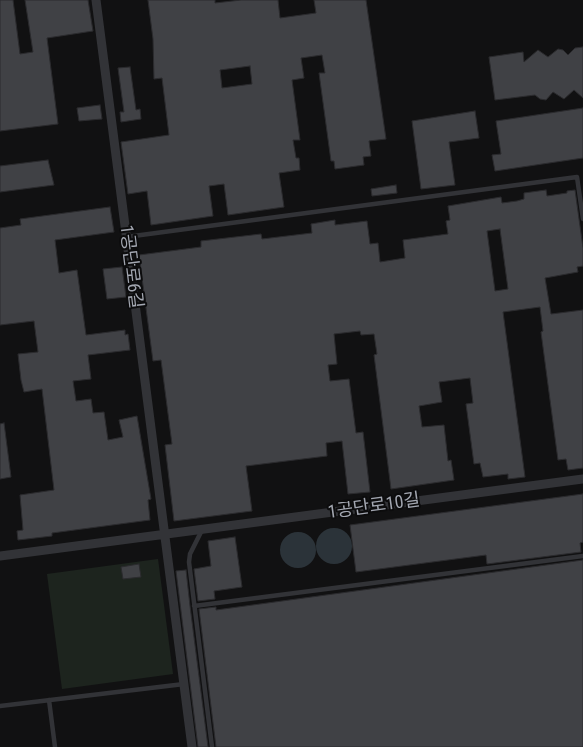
<!DOCTYPE html>
<meta charset="utf-8">
<style>
body{margin:0}
canvas{display:block;background:#111112}
</style>
<canvas width="583" height="747"></canvas>
<script>
const c = document.querySelector('canvas').getContext('2d');
c.lineJoin = 'round';
function fill(path, color) { c.fillStyle = color; c.fill(path, 'evenodd'); }
const poly = rows => new Path2D(rows.map(r => 'M' + r).join(''));
function strokePath(path, color, width, dash) { c.strokeStyle = color; c.lineWidth = width; c.lineCap = dash ? 'butt' : 'round'; c.setLineDash(dash || []); c.stroke(path); }
function drawText(font, color, halo, rows, align = 'center') {
  c.font = font + ' "Roboto Condensed","Noto Sans KR",sans-serif'; c.lineWidth = 4; c.setLineDash([]); c.textBaseline = 'middle'; c.strokeStyle = halo; c.fillStyle = color; for (const [text, x, y, turn = 0] of rows) {
    c.save(); c.translate(x, y); c.rotate((+turn || 0) * Math.PI / 180); c.textAlign = isNaN(turn) ? turn : align; if (halo) c.strokeText(text, 0, 0); c.fillText(text, 0, 0); c.restore();
  }
}
fill(poly([
 [158,559,173,674,62,689,47,574]
]), '#1d241e');
fill(poly([
 '316 546a18 18 0 1 1 36 0a18 18 0 1 1-36 0Z',
 '280 550a18 18 0 1 1 36 0a18 18 0 1 1-36 0Z'
]), '#2b3339');
const building = poly([
 [0,0,13,0,20,54,33,52,25,0,88,0,93,31,47,38,58,124,0,131,0,0],
 [148,0,215,0,215,3,241,0,278,0,280,18,316,13,314,0,366,0,386,139,369,141,371,156,363,157,364,165,335,169,334,161,331,161,319,73,325,73,322,55,301,58,304,78,292,80,300,140,293,140,296,158,299,158,300,170,279,173,284,207,228,215,224,184,209,186,213,216,151,225,147,191,128,194,121,142,169,135,162,78,154,79,153,39,148,0],
 [250,66,252,84,222,88,220,70,250,66],
 [583,47,583,98,574,90,564,99,553,92,546,100,540,99,535,95,495,100,489,57,523,52,524,62,538,50,548,57,558,49,563,50,568,55,575,48,583,47],
 [130,67,136,110,140,109,141,119,121,122,120,112,124,112,118,68,130,67],
 [100,105,102,119,79,121,77,108,100,105],
 [583,108,583,158,495,171,492,155,501,154,496,121,583,108],
 [475,111,479,138,449,142,455,185,421,189,412,121,475,111],
 [48,160,54,185,0,192,0,166,48,160],
 [396,185,397,193,372,196,371,189,396,185],
 [546,190,547,196,567,193,567,191,575,190,583,248,583,266,577,267,578,272,545,278,551,314,583,310,583,468,568,470,566,459,558,460,541,332,543,331,540,307,503,312,525,477,508,479,508,474,483,477,480,463,474,464,466,404,473,403,470,378,439,382,442,402,419,406,422,427,444,425,448,461,451,460,454,480,391,489,374,355,377,354,374,334,361,335,360,331,334,334,337,364,328,365,330,381,349,379,356,433,363,432,370,492,348,494,342,441,326,443,327,456,246,466,252,511,174,521,165,445,172,444,161,360,153,361,139,255,201,247,201,241,261,234,262,239,312,233,311,224,335,220,335,225,367,221,370,244,378,243,380,262,405,258,403,240,448,234,446,221,450,220,448,206,501,197,502,203,517,201,524,199,524,193,546,190],
 [500,229,508,289,495,291,487,231,500,229],
 [110,207,114,232,55,240,59,273,77,270,86,335,125,330,125,335,128,334,130,350,88,355,91,379,73,381,76,401,91,399,93,413,104,412,108,440,123,437,119,420,137,416,151,499,148,500,150,520,52,533,52,536,18,540,17,531,23,530,20,495,54,490,42,389,24,392,21,380,18,354,38,352,34,321,0,325,0,228,21,225,20,219,110,207],
 [122,267,126,297,107,299,103,269,122,267],
 [4,423,11,477,0,479,0,424,4,423],
 [583,494,583,542,580,543,581,552,487,564,486,555,356,572,350,525,583,494],
 [235,537,242,587,214,591,215,599,198,601,194,569,211,566,208,541,235,537],
 [583,560,583,747,216,747,199,609,216,607,216,610,583,560],
 [139,564,141,577,123,579,121,567,139,564],
 [186,570,190,606,208,747,198,747,176,571,186,570]
]);
fill(building, '#404145');
strokePath(building, '#2b2b2e', 1);
strokePath(poly([
 [126,237,577,177,583,219],
 [202,530,190,554,189,562,212,747],
 [194,606,583,556],
 [49,700,55,747],
 [0,706,184,684]
]), '#323337', 4.5);
strokePath(poly([
 [96,0,192,747],
 [0,556,583,479]
]), '#323337', 9);
drawText('18px', '#a3a7b1', '#0c0c0d', [
 ["1공단로6길",130,267,83],
 ["1공단로10길",374,507,-8]
]);
</script>
